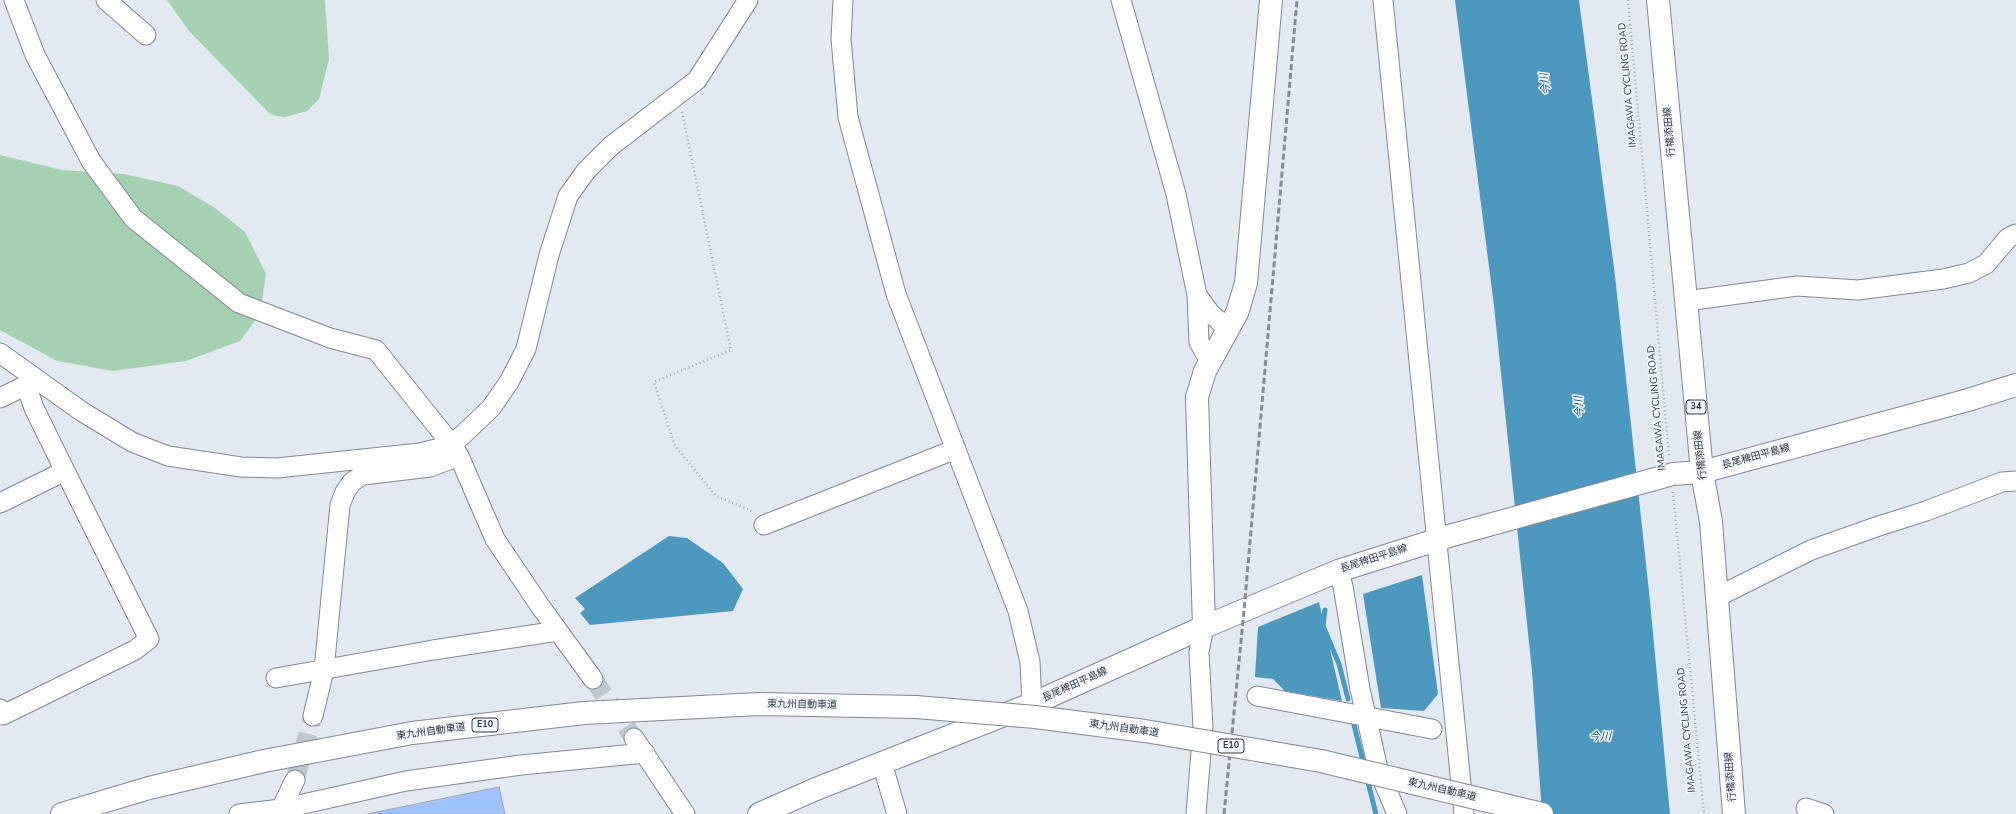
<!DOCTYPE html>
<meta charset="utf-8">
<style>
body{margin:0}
canvas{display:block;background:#e3e9f1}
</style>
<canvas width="2016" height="814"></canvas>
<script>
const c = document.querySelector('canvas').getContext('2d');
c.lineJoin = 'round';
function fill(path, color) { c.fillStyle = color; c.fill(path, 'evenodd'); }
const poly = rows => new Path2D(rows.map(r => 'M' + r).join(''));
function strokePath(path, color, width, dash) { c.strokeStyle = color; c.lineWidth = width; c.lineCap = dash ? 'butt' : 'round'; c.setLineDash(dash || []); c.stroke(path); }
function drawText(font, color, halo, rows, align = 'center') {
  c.font = font + ' "Nunito Sans","Noto Sans JP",sans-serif'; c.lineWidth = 3; c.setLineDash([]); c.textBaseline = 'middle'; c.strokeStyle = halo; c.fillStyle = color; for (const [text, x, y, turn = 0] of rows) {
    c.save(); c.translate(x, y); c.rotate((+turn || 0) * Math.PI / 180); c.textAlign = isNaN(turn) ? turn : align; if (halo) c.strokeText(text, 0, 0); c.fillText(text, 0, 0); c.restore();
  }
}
fill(poly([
 [167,0,325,0,329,59,319,99,307,111,285,117,275,116,268,112,189,31],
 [0,155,62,170,124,174,178,186,215,208,245,232,266,274,260,314,240,341,186,361,113,371,57,361,0,330]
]), '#a3d1b2');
fill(poly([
 [1455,0,1579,0,1615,276,1650,601,1670,814,1542,814,1532,671,1494,306],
 [669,536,687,538,723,563,743,589,733,611,590,625,580,613,585,609,575,598],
 [1422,575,1438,694,1424,711,1381,708,1363,594],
 [1319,602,1342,701,1285,691,1273,679,1255,677,1258,627]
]), '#4d98be');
strokePath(poly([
 [1325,610,1323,626,1339,664,1348,699],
 [1354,725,1364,765],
 [1367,778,1376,814]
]), '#4d98be', 5);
const building = poly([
 [499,787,505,814,367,814,499,787]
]);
fill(building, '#9fc3ff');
strokePath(building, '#a0a6ae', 1);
strokePath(poly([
 [593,679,634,738],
 [295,780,313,716]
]), '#c0c6cd', 19, [19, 10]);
const street = poly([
 [14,0,35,55,91,161,133,218,239,303,330,338,376,350,452,445,459,456,495,539,540,606,593,679],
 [106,0,146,35],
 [843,0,841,39,848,117,896,294,1018,611,1030,662,1032,704],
 [1121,0,1176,194,1197,295,1199,342,1210,362],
 [1383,0,1464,814],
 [1197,295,1210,313,1228,329],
 [1686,301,1797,286,1858,290,1943,279,1969,273,1986,264,2008,238,2016,234],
 [0,353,81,411,132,442,168,456,241,467,277,468,420,453,452,445,491,408,509,382,526,349,549,255,568,196,586,171,611,146,697,80,748,0],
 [0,398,37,380],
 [0,503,65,471,34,408,26,385],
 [764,525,956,449],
 [1338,571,1343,586,1360,689,1378,769,1397,814],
 [1717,597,1811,550,1876,527,1926,511,2002,482,2016,481],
 [276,678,433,650,558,631],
 [1257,696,1432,729],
 [0,709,3,715,135,650,149,639,65,471],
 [313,716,324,670,340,505,345,492,352,482,363,475,430,467,459,456],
 [634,738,685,814],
 [882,763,897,814],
 [1806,808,1824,814],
 [239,814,281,809,406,781,521,765,645,753],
 [282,814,281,809,295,780],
 [1196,814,1203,727,1199,652,1204,627]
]);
const secondary = poly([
 [1673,474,1702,472,1968,400,2016,385],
 [1204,627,1197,397,1205,371,1237,313,1246,283,1271,0],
 [759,814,816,789,1032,704,1204,627,1338,571,1449,536]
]);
const primary = poly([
 [1658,0,1702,472,1711,522,1734,814]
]);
const highway = poly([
 [62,814,149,788,264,761,412,733,584,713,759,704,916,707]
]);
strokePath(street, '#82878f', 21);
strokePath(secondary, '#82878f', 24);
strokePath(primary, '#82878f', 24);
strokePath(highway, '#82878f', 24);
strokePath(poly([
 [1628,0,1669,456],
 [682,112,731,350,654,382,675,446,716,496,750,510,753,513],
 [1673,492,1704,814]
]), '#a6abb1', 2.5, [1, 3]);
strokePath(street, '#fff', 19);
strokePath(secondary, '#fff', 22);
strokePath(primary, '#fff', 22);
strokePath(highway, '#fff', 22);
strokePath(poly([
 [1224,814,1244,611,1297,0]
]), '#868a8f', 3, [6, 3]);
const secondaryBridge = poly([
 [1449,536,1673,474]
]);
const highwayBridge = poly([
 [916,707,1035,717,1145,731,1321,761,1542,814]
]);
strokePath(secondaryBridge, '#82878f', 24, []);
strokePath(highwayBridge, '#82878f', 24, []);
strokePath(secondaryBridge, '#fff', 22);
strokePath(highwayBridge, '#fff', 22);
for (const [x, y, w] of [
 [1696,407,20],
 [485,725,26],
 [1231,746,26]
]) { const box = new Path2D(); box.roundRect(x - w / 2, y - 7, w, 14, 3); c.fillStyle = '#f0f6ff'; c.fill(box); strokePath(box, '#36383b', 1); }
drawText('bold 9px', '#36383b', null, [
 ["34",1696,407],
 ["E10",485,725],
 ["E10",1231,746]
]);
drawText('10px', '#36383b', '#f0f6ff', [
 ["IMAGAWA CYCLING ROAD",1628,85,-95],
 ["行橋添田線",1670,132,-95],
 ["IMAGAWA CYCLING ROAD",1657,408,-95],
 ["行橋添田線",1701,455,-96],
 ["長尾稗田平島線",1756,457,-15],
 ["長尾稗田平島線",1374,559,-18],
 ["長尾稗田平島線",1075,685,-24],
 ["東九州自動車道",802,705,1],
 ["東九州自動車道",1124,729,8],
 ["IMAGAWA CYCLING ROAD",1687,730,-95],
 ["東九州自動車道",431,732,-8],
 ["行橋添田線",1731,777,-94],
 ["東九州自動車道",1442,790,13]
]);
drawText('italic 11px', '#16516d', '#f0f6ff', [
 ["今川",1546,84,-97],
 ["今川",1580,407,-95],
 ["今川",1600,737]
]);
</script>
